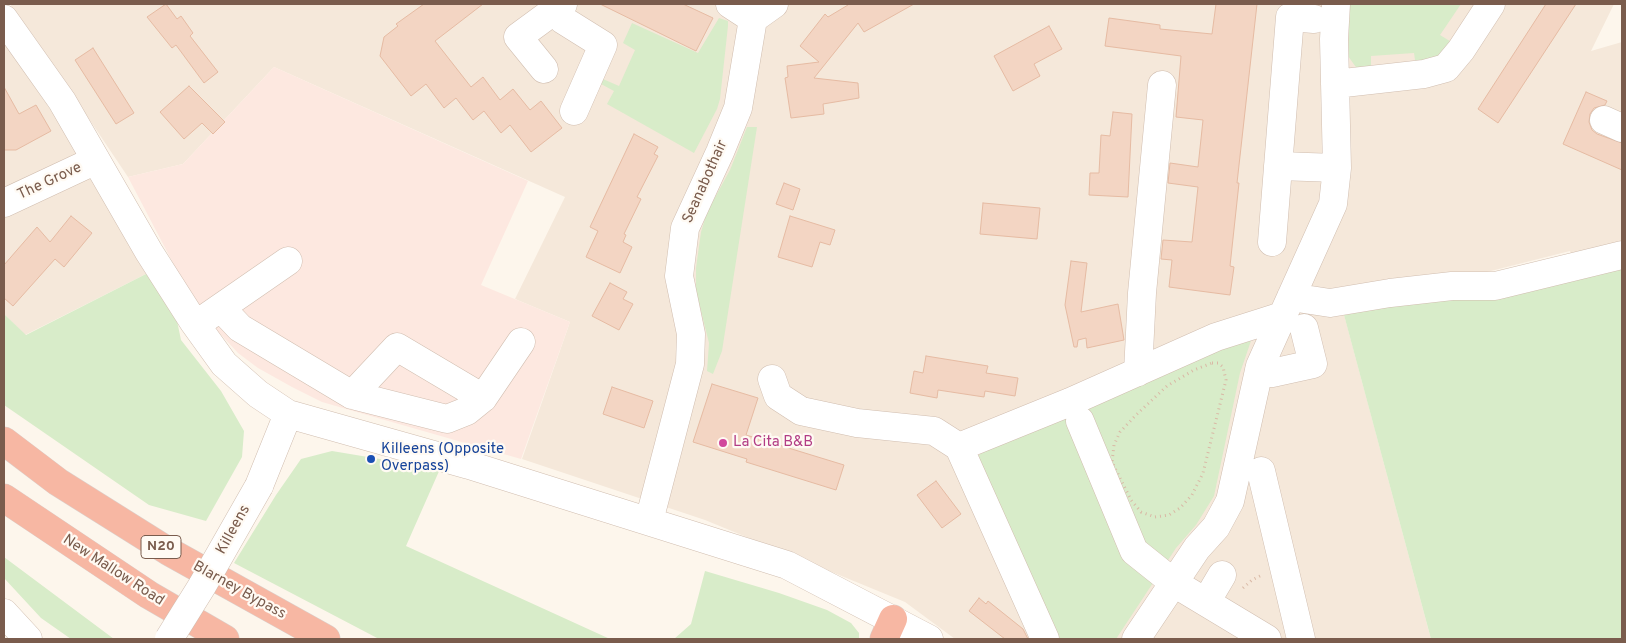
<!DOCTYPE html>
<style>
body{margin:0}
#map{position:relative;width:1626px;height:643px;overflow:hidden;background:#fdf6ec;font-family:Overpass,sans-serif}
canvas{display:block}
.frame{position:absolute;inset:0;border:5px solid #7a5c4d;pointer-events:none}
</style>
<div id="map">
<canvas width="1626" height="643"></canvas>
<div class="frame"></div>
</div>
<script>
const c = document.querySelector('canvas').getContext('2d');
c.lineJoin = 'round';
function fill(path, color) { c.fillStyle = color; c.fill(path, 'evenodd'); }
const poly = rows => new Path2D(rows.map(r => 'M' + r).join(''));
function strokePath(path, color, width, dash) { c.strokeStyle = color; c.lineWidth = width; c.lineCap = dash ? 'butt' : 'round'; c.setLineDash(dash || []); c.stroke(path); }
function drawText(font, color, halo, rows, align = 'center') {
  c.font = font + ' Overpass,sans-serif'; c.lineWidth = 4.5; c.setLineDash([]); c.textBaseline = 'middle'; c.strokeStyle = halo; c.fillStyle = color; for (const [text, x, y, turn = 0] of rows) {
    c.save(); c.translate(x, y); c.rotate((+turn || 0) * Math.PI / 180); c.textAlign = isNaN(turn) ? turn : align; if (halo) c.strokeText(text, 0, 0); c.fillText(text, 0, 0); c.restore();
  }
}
fill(poly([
 [10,4,1614,4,1591,51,1622,42,1622,264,1577,273,1570,251,1487,272,1345,287,1342,307,1431,639,955,639,905,602,705,520,522,459,570,322,515,299,565,197,274,67,183,164,128,177,34,37],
 [4,40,70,139,146,274,25,335,4,314]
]), '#f5e8da');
fill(poly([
 [274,67,528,181,481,285,570,322,521,459,322,402,292,387,258,368,238,353,210,323,185,286,128,177,183,164]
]), '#fde8e0');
fill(poly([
 [1350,4,1461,4,1440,35,1453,43,1441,57,1416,67,1414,53,1371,56,1371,71,1358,70,1348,56],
 [719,18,728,21,728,26,720,99,717,109,694,153,607,104,614,91,601,84,603,79,619,86,635,50,623,43,632,23,698,53],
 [747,127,757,127,722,351,713,374,707,371,709,343,696,291,696,268,701,232,707,212,730,170],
 [1622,264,1622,639,1431,639,1344,315,1418,298],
 [146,274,175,311,181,340,221,391,244,431,242,457,206,521,149,505,4,405,4,314,26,335],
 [1254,332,1240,373,1214,496,1196,525,1176,548,1116,639,1052,639,977,459,985,445],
 [332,451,440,469,406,546,610,639,379,639,234,563,276,495,301,459],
 [4,557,114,639,71,639,41,618,4,578],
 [705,571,779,593,827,610,851,623,859,633,859,639,674,639,691,624]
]), '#d8ecc9');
const building = poly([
 [166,4,177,19,181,16,193,33,190,36,218,72,204,83,176,45,172,48,147,17,166,4],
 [424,4,483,4,435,41,471,87,483,77,500,100,513,89,530,110,541,101,562,128,531,152,510,125,501,133,484,111,473,120,456,98,444,108,426,84,411,96,380,56,384,37,398,26,396,24,424,4],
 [600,4,683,4,713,18,696,51,600,4],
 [848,4,914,4,864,32,858,23,814,78,858,83,859,98,823,104,824,114,791,118,785,78,788,77,787,66,819,62,800,46,825,14,828,17,848,5,848,4],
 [1216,4,1257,4,1237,183,1239,183,1230,266,1234,267,1230,295,1169,287,1172,260,1161,259,1163,240,1192,242,1198,187,1168,183,1170,163,1198,167,1203,120,1176,117,1181,56,1105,46,1109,18,1160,25,1160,29,1212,34,1216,4],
 [1546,4,1576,4,1498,123,1478,109,1546,4],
 [1049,26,1062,49,1034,64,1040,76,1013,91,994,56,1049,26],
 [93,48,134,113,116,124,75,60,93,48],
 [189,86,225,122,213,134,202,123,184,139,160,112,189,86],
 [4,87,19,114,36,105,51,131,16,150,4,150,4,87],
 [1586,92,1607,101,1605,105,1594,108,1590,114,1589,122,1592,130,1597,134,1622,143,1622,170,1563,144,1586,92],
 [1113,112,1132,114,1128,197,1089,195,1090,173,1099,173,1101,135,1110,136,1113,112],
 [634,134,658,147,654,154,658,156,637,197,641,199,624,234,626,235,623,242,632,247,620,273,586,257,598,231,590,227,634,134],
 [784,183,800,189,793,210,776,204,784,183],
 [983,203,1040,208,1037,239,980,234,983,203],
 [71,216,92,233,64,267,55,259,13,306,4,298,4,265,37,227,50,242,71,216],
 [790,216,835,230,830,245,820,242,812,267,778,257,790,216],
 [1071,261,1087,263,1081,312,1118,304,1124,340,1087,348,1086,338,1078,340,1077,347,1074,347,1065,305,1071,261],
 [610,283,627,292,623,299,633,304,619,330,592,316,610,283],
 [926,356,988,366,986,373,1018,378,1015,396,985,391,984,397,938,390,937,398,910,393,914,371,923,373,926,356],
 [712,384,758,398,746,435,844,465,836,490,746,462,747,459,693,442,712,384],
 [612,387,653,401,644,428,603,414,612,387],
 [936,481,961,514,942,528,917,495,936,481],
 [979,598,986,604,988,601,1023,629,1028,639,1005,639,969,611,979,598]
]);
fill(building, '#f3d5c3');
strokePath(building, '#e6bba3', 1);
const minor = poly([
 [730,4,753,19],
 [555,10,563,20,603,45,574,111],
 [4,19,62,101,149,252,193,321,224,364,258,394,288,414,469,465,787,565,929,639],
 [753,19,774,4],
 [544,69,518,37,563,4],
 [1335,84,1424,74,1446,68,1461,50,1491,4],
 [1604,120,1622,128],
 [1278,166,1337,168],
 [4,203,96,160],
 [1272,242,1290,17,1314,19],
 [1291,297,1330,303,1390,293,1452,286,1495,286,1622,255],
 [221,308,240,328,352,395,447,419,467,411,483,398,521,342],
 [207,317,288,261],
 [1259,370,1272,373,1313,364,1304,328],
 [1138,372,1142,293,1162,85],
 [772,379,778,396,801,411,857,423,934,431,959,447,1045,639],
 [352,395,397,347,483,398],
 [1080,421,1134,551,1174,583,1267,639],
 [959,447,1070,402,1216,337,1282,316],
 [1261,471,1301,639],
 [259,486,288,414],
 [649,521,690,364,691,334,679,276,685,228,720,152,738,108,753,19],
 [1206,602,1222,575],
 [4,613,28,639],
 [1136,639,1197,548,1216,527,1230,501,1260,366,1333,204,1337,168,1334,39,1336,4]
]);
const highway = poly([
 [4,441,58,482,168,551,326,639],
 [4,498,149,595,225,639],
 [884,639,893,619]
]);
strokePath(minor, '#d1beb0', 29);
strokePath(highway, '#dad1cd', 29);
strokePath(poly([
 [1212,363,1218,363,1223,367,1226,380,1203,473,1192,495,1180,508,1169,515,1155,517,1141,512,1131,500,1112,462,1114,445,1120,432,1136,415,1167,386,1194,370,1212,363],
 [1243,588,1252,580,1262,575]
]), '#d9b8a5', 3, [1, 4]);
strokePath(minor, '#fff', 28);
strokePath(highway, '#f7b7a3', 28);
const minorBridge = poly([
 [169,639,202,586,259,486]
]);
strokePath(minorBridge, '#d1beb0', 29, []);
strokePath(minorBridge, '#fff', 28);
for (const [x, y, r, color] of [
 [723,443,5,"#d1479c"],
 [371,459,5,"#1a4fb4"]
]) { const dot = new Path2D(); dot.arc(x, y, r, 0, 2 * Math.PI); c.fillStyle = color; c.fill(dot); strokePath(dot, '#fffaf3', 2); }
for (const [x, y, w] of [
 [161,547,40]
]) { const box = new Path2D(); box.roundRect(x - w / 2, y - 11.5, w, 23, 4); c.fillStyle = '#fffaf3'; c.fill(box); strokePath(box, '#7a5c4d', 1); }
drawText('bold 14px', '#7a5c4d', null, [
 ["N20",161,547]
]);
drawText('15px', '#7a5c4d', '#fffaf3', [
 ["The Grove",50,182,-25],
 ["Seanabothair",706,182,-66],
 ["Killeens",234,530,-61],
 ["New Mallow Road",113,571,33],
 ["Blarney Bypass",239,591,29]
]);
drawText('15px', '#b23c85', '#fffaf3', [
 ["La Cita B&B",733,443]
], 'left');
drawText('15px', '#164399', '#fffaf3', [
 ["Killeens (Opposite",381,450],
 ["Overpass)",381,467]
], 'left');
</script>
